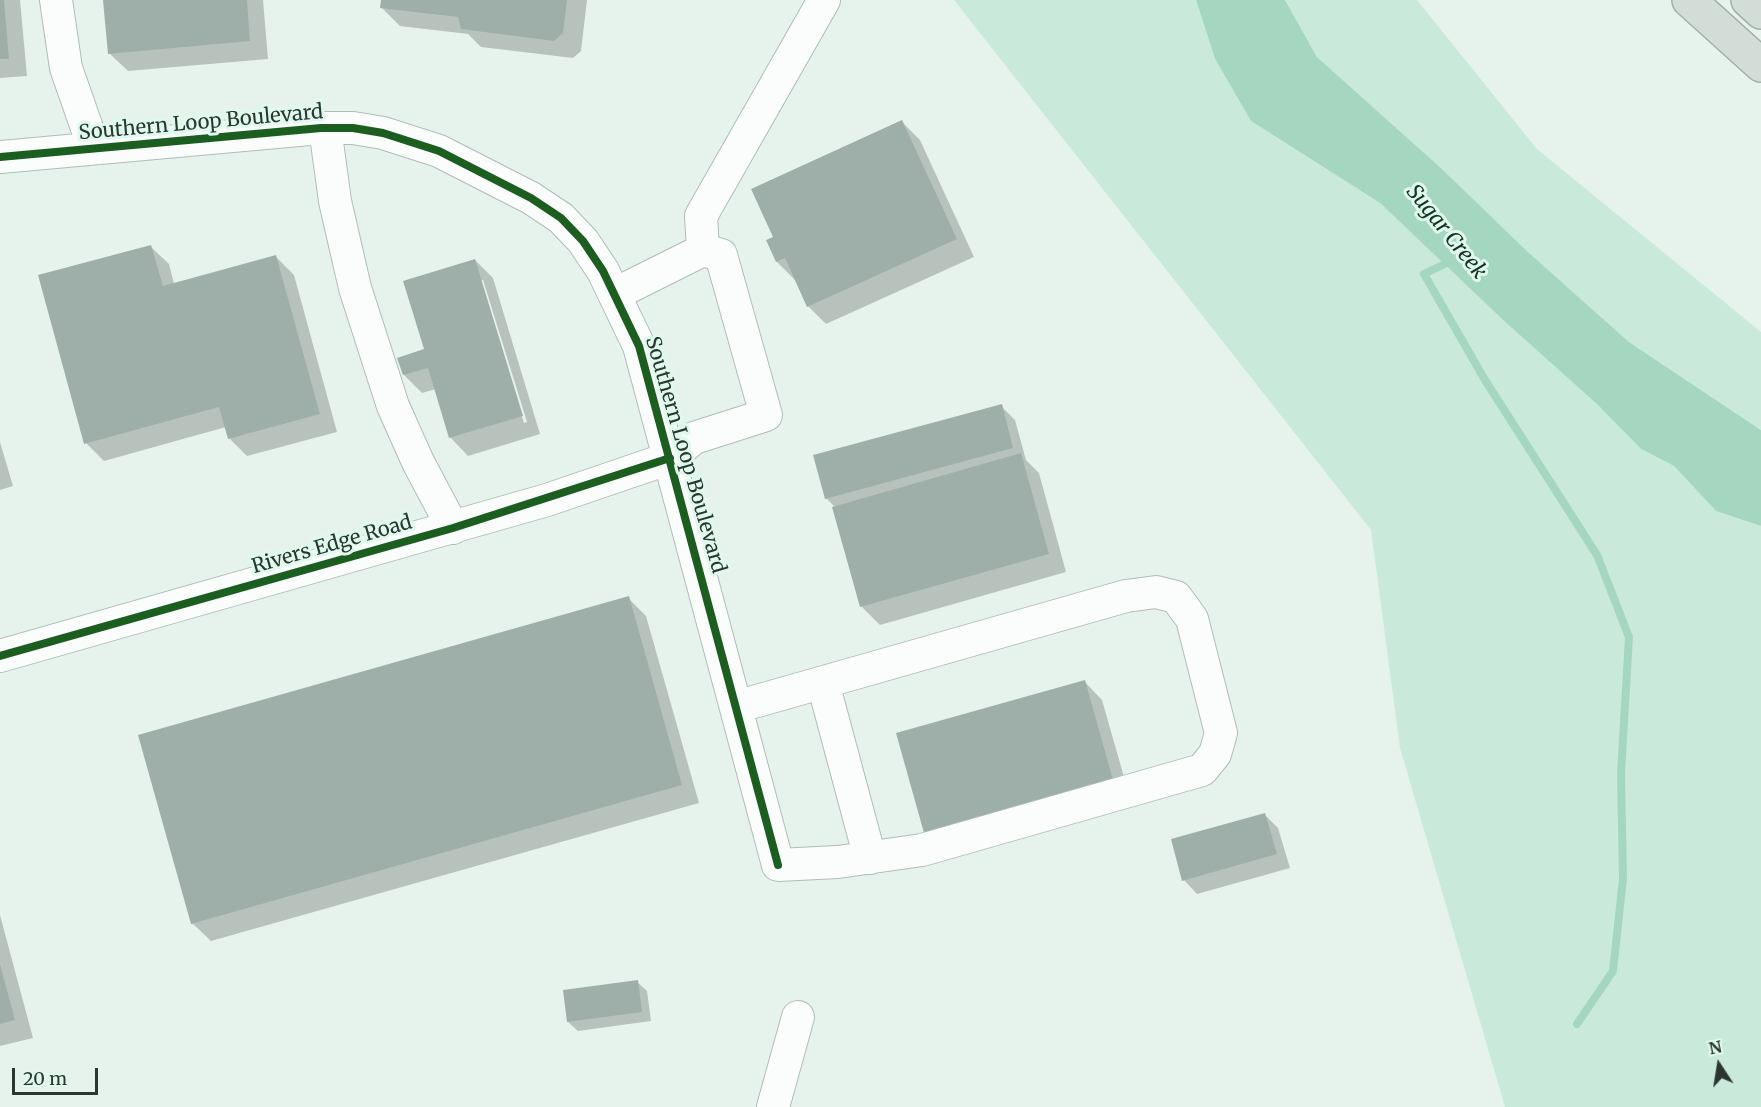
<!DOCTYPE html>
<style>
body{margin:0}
#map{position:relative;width:1761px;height:1107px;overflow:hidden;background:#e6f3ed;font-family:Merriweather,serif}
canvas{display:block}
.north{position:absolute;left:1689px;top:1035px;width:60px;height:60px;-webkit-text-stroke:4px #e0f9ed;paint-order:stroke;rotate:348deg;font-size:16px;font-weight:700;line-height:24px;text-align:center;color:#2c3631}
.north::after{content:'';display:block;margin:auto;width:21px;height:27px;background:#2c3631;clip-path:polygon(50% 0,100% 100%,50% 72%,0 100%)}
.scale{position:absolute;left:12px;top:1068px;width:86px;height:27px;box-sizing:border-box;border:3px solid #2c3631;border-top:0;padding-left:8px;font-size:18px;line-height:21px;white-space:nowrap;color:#2c3631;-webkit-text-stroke:4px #e0f9ed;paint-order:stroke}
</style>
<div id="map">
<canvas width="1761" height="1107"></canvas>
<div class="north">N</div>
<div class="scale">20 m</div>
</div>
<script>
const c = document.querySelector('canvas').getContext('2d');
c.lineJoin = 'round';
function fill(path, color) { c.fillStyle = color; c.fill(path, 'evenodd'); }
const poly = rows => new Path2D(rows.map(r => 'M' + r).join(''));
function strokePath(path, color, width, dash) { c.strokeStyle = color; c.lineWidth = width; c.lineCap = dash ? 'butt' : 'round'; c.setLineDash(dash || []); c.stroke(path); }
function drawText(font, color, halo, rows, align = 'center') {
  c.font = font + ' Merriweather,serif'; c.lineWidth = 6; c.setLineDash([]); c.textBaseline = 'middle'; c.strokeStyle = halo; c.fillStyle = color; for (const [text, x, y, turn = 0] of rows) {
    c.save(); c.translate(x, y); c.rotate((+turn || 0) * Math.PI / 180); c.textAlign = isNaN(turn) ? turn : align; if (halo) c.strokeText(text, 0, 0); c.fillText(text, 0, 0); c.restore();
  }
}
fill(poly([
 [954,0,1196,0,1215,59,1251,121,1380,203,1503,320,1598,405,1641,449,1674,466,1716,511,1761,526,1761,1107,1505,1107,1400,748,1371,530],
 [1285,0,1417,0,1537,149,1761,332,1761,430,1629,342,1528,252,1442,169,1317,57]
]), '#c9eadb');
fill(poly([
 [1196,0,1285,0,1317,57,1442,169,1528,252,1629,342,1761,430,1761,526,1716,511,1674,466,1641,449,1598,405,1503,320,1380,203,1251,121,1215,59]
]), '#a5d7c0');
fill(poly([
 [0,0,20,0,27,76,0,78],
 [105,0,263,0,268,59,128,71,109,53],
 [382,0,587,0,581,51,573,58,481,47,468,34,400,26,382,8],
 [902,122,920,140,974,257,826,324,808,306,795,280,777,262,768,241,775,237],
 [150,246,169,264,174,284,276,257,294,275,337,432,247,456,229,438,226,427,104,461,86,443],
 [475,260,493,278,540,434,468,456,450,437,436,389,422,393,404,375,426,350],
 [480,280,483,280,527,422,524,423],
 [1001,406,1015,420,1026,460,1039,473,1066,572,880,625,862,607,835,507,826,498],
 [0,442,13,486,0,490],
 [628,598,646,616,699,803,211,941,192,923],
 [1084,681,1102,700,1130,798,943,851,925,833],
 [1264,814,1278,828,1290,868,1197,894,1184,880],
 [0,915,33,1038,0,1046],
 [637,982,647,991,651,1021,578,1031,568,1022]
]), '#0003');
strokePath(poly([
 [1455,259,1424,274,1485,380,1597,555,1629,637,1621,773,1623,879,1613,971,1577,1024]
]), '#a5d7c0', 8);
fill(poly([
 [0,0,4,0,9,59,0,59],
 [103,0,247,0,250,41,108,54],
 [381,0,567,0,563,33,554,41,461,29,458,17,380,8],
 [902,120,957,239,807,307,785,258,776,262,766,240,773,237,751,189],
 [151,245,163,286,276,255,320,414,228,439,219,407,84,444,38,275],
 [475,259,523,416,449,438,428,368,403,375,397,358,424,349,403,281],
 [1002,404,1013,448,825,499,813,455],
 [1021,453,1049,554,860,607,832,507],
 [629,596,682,785,191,924,138,735],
 [1085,680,1113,780,924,833,896,733],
 [1265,813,1277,854,1182,881,1171,839],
 [0,964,15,1020,0,1024],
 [638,980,642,1012,567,1022,563,990]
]), '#9dafa8');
const minor = poly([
 [56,0,66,68,94,148],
 [325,128,335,201,355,288,393,406,418,462,453,528],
 [0,157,321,128,353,128,383,133,439,151,531,198,561,218,583,241,603,271,639,346,778,865,838,862,922,850,1202,770,1215,754,1221,733,1192,619,1176,597,1156,592,1126,596,736,707],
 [703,250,701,216,824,0],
 [0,656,547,500,670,458,694,438,766,415,721,255,703,250,615,294],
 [823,683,870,858],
 [773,1107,798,1017]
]);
const highway = poly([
 [1689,0,1761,65],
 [1748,0,1761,12]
]);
strokePath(minor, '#b1bcb7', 34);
strokePath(highway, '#a0b0a9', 36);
strokePath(minor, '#fbfdfc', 32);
strokePath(highway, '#d2ddd8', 33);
strokePath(poly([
 [0,157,321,128,353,128,383,133,439,151,531,198,561,218,583,241,603,271,639,346,778,865],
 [0,656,453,528,670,458]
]), '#1b5e20', 8);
drawText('20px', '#2c3631', '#e0f9ed', [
 ["Southern Loop Boulevard",201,123,-5],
 ["Southern Loop Boulevard",685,455,74],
 ["Rivers Edge Road",332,545,-16]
]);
drawText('italic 21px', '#143226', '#e0f9ed', [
 ["Sugar Creek",1446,232,51]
]);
</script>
